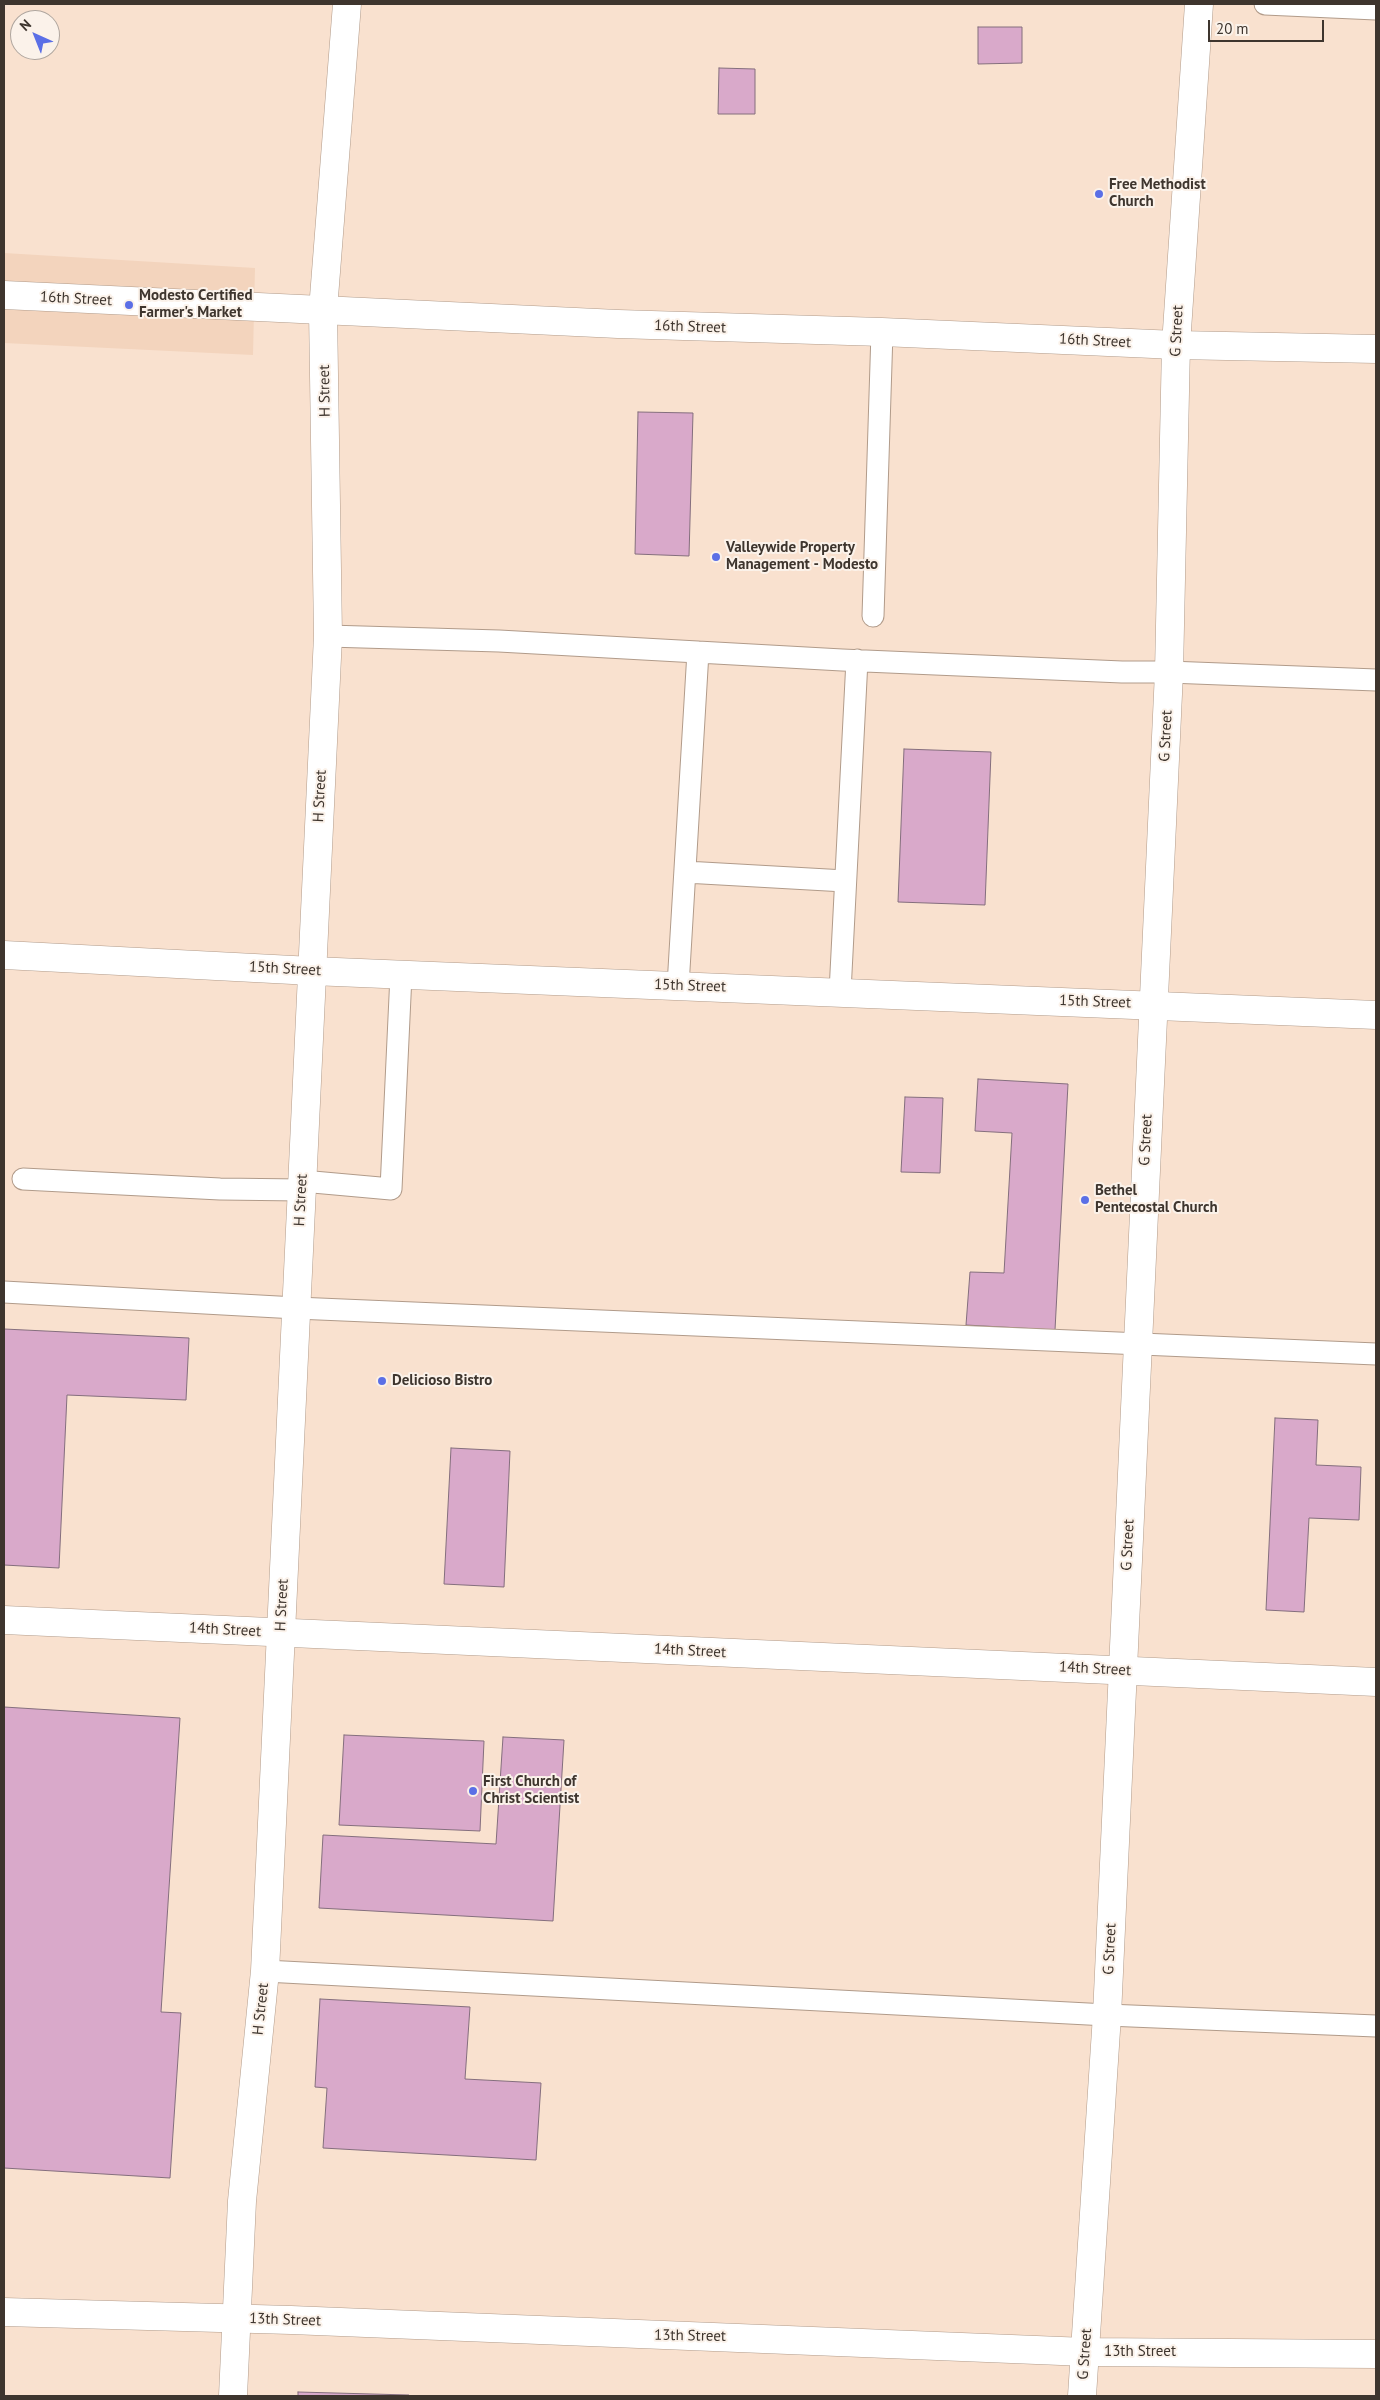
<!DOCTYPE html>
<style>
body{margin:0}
#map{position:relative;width:1380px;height:2400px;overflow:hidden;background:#f9e1cf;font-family:"PT Sans",sans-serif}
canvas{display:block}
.frame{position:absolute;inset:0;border:5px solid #3e352e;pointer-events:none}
.north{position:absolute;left:10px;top:10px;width:50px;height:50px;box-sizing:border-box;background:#fbf2ea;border:1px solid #afa69f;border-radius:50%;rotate:316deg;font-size:14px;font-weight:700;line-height:20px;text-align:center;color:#3e352e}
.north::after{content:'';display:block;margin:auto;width:18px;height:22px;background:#5b6fe6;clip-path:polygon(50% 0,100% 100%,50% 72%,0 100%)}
.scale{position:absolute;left:1208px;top:20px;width:116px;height:22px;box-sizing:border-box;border:2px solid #3e352e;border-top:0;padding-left:6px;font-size:15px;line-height:18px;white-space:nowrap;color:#3e352e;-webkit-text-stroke:4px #fbf2ea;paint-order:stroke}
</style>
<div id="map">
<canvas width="1380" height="2400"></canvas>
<div class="frame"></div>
<div class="north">N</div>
<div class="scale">20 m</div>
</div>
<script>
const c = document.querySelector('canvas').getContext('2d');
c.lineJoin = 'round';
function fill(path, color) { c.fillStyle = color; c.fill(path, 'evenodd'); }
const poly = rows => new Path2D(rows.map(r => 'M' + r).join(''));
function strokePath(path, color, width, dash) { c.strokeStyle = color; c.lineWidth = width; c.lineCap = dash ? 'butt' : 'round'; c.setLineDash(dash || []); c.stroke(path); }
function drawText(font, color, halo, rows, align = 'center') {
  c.font = font + ' "PT Sans",sans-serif'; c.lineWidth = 4; c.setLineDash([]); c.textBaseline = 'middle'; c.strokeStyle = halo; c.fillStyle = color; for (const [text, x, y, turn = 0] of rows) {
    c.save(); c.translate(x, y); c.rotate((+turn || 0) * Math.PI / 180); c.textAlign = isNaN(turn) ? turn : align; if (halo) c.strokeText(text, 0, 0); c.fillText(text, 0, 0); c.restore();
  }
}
fill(poly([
 [4,253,255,268,253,355,4,343]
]), '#f3d4bd');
const building = poly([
 [978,27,1022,27,1022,63,978,64,978,27],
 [719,68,755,69,755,114,718,114,719,68],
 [638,412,693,413,689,556,635,554,638,412],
 [904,749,991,752,985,905,898,902,904,749],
 [978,1079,1068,1084,1055,1330,966,1325,970,1272,1004,1273,1012,1133,975,1131,978,1079],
 [905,1097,943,1098,940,1173,901,1172,905,1097],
 [4,1329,189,1338,186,1400,67,1395,59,1568,4,1565,4,1329],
 [1275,1418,1318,1420,1316,1465,1361,1467,1359,1520,1309,1518,1304,1612,1266,1610,1275,1418],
 [451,1448,510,1451,504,1587,444,1584,451,1448],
 [4,1707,180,1718,161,2012,181,2013,170,2178,4,2168,4,1707],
 [344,1735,484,1741,480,1831,339,1825,344,1735],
 [503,1737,564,1740,553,1921,319,1908,323,1835,496,1844,503,1737],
 [320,1999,470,2007,465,2079,541,2083,536,2160,323,2148,327,2088,315,2087,320,1999],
 [298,2392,409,2395,409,2396,298,2396,298,2392]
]);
fill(building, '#d9a9ca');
strokePath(building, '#846e7d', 1);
const lane = poly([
 [1265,4,1376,9],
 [873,616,882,332],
 [328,636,499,641,842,660,1122,672,1169,672,1376,680],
 [685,872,845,881],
 [678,986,698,652],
 [840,992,857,660],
 [23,1179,220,1189,301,1190],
 [302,1181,391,1189,401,975],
 [4,1292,296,1308,1376,1354],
 [265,1971,1107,2015,1376,2026]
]);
const street = poly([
 [4,295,618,324,882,332,1176,345,1376,349],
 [4,955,312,971,1376,1015],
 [4,1620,1376,1682],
 [4,2312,291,2320,1086,2352,1376,2354]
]);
const secondary = poly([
 [233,2396,242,2201,265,1971,328,636,323,310,347,4],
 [1082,2396,1107,2015,1169,672,1176,345,1199,4]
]);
strokePath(lane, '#b19b8a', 23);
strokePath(street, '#b19b8a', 29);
strokePath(secondary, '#b19b8a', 29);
strokePath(lane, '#fff', 21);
strokePath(street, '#fff', 28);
strokePath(secondary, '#fff', 28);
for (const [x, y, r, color] of [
 [1099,194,5,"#5b6fe6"],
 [129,305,5,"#5b6fe6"],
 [716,557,5,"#5b6fe6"],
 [1085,1200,5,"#5b6fe6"],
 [382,1381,5,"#5b6fe6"],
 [473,1791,5,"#5b6fe6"]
]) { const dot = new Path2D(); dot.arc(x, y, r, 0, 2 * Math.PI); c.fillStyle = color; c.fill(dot); strokePath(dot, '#fbf2ea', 2); }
drawText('bold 15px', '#3e352e', '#fbf2ea', [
 ["Free Methodist",1109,185],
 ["Church",1109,202],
 ["Modesto Certified",139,296],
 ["Farmer's Market",139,313],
 ["Valleywide Property",726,548],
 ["Management - Modesto",726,565],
 ["Bethel",1095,1191],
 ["Pentecostal Church",1095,1208],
 ["Delicioso Bistro",392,1381],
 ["First Church of",483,1782],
 ["Christ Scientist",483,1799]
], 'left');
drawText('15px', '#3e352e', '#fbf2ea', [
 ["16th Street",76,299,3],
 ["16th Street",690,327,2],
 ["G Street",1177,331,-87],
 ["16th Street",1095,341,3],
 ["H Street",325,391,-91],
 ["G Street",1166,736,-87],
 ["H Street",320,796,-87],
 ["15th Street",285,969,3],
 ["15th Street",690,986,2],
 ["15th Street",1095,1002,2],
 ["G Street",1146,1140,-87],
 ["H Street",301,1200,-87],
 ["G Street",1128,1545,-87],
 ["H Street",282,1605,-87],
 ["14th Street",225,1630,3],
 ["14th Street",690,1651,3],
 ["14th Street",1095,1669,3],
 ["G Street",1110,1949,-87],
 ["H Street",261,2009,-84],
 ["13th Street",285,2320,2],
 ["13th Street",690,2336,1],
 ["13th Street",1140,2352],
 ["G Street",1085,2354,-86]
]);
</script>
